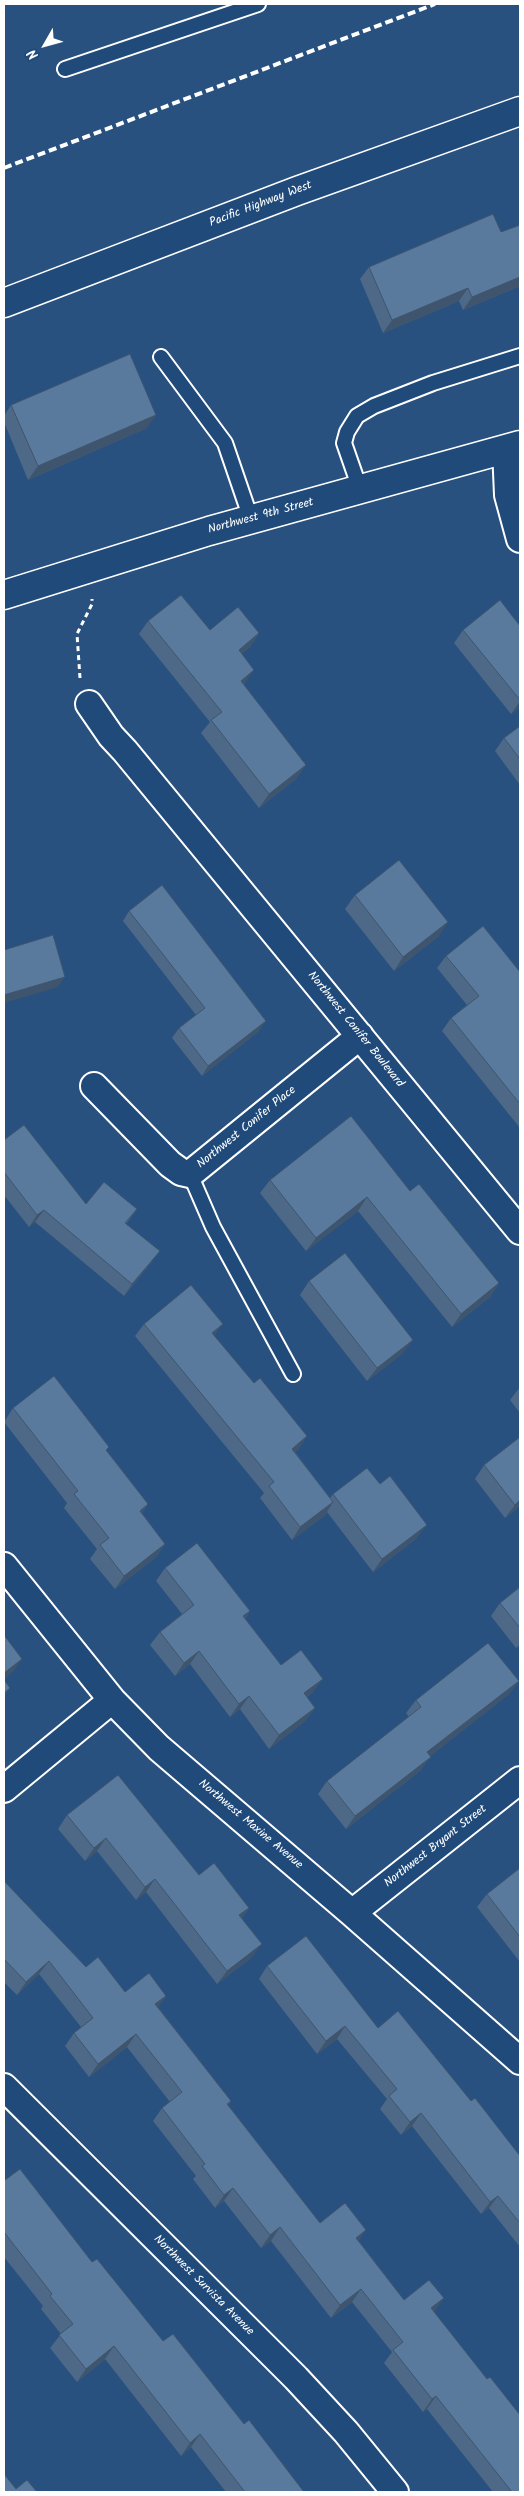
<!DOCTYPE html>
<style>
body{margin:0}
#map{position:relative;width:524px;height:2496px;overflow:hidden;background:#28517f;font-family:Kalam,sans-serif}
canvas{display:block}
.frame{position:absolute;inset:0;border:5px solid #fff;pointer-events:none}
.north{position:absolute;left:20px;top:20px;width:50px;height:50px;-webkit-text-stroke:4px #1f4a7a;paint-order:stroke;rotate:232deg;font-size:14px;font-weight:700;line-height:20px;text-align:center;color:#fff}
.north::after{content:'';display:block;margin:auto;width:18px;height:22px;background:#fff;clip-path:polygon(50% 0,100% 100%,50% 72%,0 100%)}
</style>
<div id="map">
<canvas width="524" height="2496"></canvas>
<div class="frame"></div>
<div class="north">N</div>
</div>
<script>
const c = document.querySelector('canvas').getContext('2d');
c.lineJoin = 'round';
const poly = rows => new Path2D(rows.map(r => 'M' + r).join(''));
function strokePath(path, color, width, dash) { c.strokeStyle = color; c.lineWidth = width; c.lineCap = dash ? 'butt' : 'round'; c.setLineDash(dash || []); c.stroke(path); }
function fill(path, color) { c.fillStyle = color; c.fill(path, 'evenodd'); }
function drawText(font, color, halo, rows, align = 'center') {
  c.font = font + ' Kalam,sans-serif'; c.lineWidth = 4; c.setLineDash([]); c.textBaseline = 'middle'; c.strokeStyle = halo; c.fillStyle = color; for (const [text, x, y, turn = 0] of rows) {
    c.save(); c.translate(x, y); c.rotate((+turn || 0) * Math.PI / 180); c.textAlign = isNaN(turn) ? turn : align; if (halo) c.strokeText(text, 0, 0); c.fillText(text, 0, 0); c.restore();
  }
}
const service = poly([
 [65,69,258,4],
 [161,357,225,443,251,519],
 [360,489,344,443,347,432,357,416,374,406,433,383,520,356],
 [190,1174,213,1227,293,1374]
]);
const minor = poly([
 [506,449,508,495,520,539],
 [89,704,111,736,125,751,520,1231],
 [94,1086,170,1164,181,1172,190,1174,360,1036],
 [4,1566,112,1700,159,1748,352,1913,520,2061],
 [4,1789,112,1700],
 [352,1913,520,1780],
 [4,2087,296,2378,346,2432,395,2492]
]);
const tertiary = poly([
 [4,595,209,531,520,445]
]);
const trunk = poly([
 [4,303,297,191,520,111]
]);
strokePath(service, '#fff', 18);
strokePath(minor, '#fff', 30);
strokePath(tertiary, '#fff', 31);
strokePath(trunk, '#fff', 31);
strokePath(poly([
 [80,678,77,634,92,604,92,599]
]), '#fff', 3, [5, 4]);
strokePath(service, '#1f4a7a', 14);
strokePath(minor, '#1f4a7a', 26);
strokePath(tertiary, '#1f4a7a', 28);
strokePath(trunk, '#1f4a7a', 28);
strokePath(poly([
 [4,168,435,4]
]), '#fff', 4, [8, 4]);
fill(poly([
 [369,267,520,286,463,310,459,301,383,333,360,279],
 [11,405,147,428,28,480,4,422,4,416],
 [148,621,210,630,259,633,250,647,241,654,245,683,243,685,297,778,259,808,201,733,210,722,139,634],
 [520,626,520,707,511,714,454,643,463,630],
 [520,726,520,785,495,751,504,738],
 [355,895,439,936,394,971,345,909],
 [129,911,259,1031,202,1076,172,1038,179,1028,196,1015,123,921],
 [446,956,520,972,520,1128,442,1031,451,1018,467,1005,437,968],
 [4,1140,86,1204,137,1209,126,1224,151,1263,124,1296,35,1222,29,1227,4,1195],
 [270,1180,410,1191,499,1283,490,1297,452,1327,358,1211,306,1251,260,1193],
 [309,1281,403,1353,367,1381,300,1295],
 [144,1324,214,1336,299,1449,295,1452,330,1498,333,1494,417,1538,373,1572,327,1512,325,1515,292,1540,260,1498,264,1493,135,1336],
 [520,1387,520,1413,510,1400],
 [13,1408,107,1451,148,1504,142,1513,165,1544,156,1557,115,1589,90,1559,97,1549,64,1508,67,1503,4,1422],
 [520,1437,520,1506,505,1518,475,1479,484,1465],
 [165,1568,250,1611,245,1619,281,1665,313,1692,307,1697,315,1708,305,1721,269,1749,240,1709,230,1717,190,1664,175,1676,150,1645,160,1632,182,1614,156,1581],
 [520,1587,520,1645,516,1648,491,1616,500,1603],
 [519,1681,509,1694,430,1756,421,1770,346,1829,318,1794,327,1781,409,1717,406,1713,416,1700],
 [67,1815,199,1875,249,1908,242,1918,252,1957,217,1984,146,1892,136,1900,97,1851,85,1861,58,1829],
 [520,1868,520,1962,477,1907,487,1894],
 [4,1881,86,1967,125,1992,166,1996,158,2007,231,2101,228,2105,320,2223,359,2241,404,2300,434,2312,520,2492,493,2492,427,2409,423,2412,384,2363,392,2352,352,2302,331,2318,271,2241,261,2248,224,2201,215,2208,193,2179,196,2176,153,2121,162,2108,170,2102,127,2047,89,2077,65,2046,74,2033,81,2027,39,1974,17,1995,4,1982],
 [267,1966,378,2028,471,2101,520,2156,520,2247,489,2208,481,2214,412,2126,401,2135,380,2109,387,2099,337,2039,317,2054,259,1979],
 [4,2178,92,2262,163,2341,244,2424,304,2492,226,2492,191,2447,181,2456,105,2359,77,2382,50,2348,61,2334,41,2309,43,2306,4,2257]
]), '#4d6987');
fill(poly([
 [520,277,520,286,463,310,472,297],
 [468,288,459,301,383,333,392,320],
 [156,415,147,428,28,480,38,466],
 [259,633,250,647,229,664,239,650],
 [254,670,245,683,231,694,241,681],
 [520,701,520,707,511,714],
 [306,765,297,778,259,808,269,794],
 [448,922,439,936,394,971,403,957],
 [65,977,58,987,4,1003,4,995],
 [266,1021,259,1031,202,1076,208,1066],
 [367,1197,358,1211,306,1251,316,1238],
 [44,1210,35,1222,29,1227,37,1215],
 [160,1251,151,1263,124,1296,132,1284],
 [499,1283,490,1297,452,1327,461,1314],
 [223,1324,214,1336,212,1333],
 [413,1340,403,1353,367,1381,377,1368],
 [307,1436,299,1449,284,1461,292,1449],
 [520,1500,520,1506,505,1518,515,1505],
 [333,1502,325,1515,292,1540,300,1527],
 [148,1504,139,1517,140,1511],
 [427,1525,417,1538,373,1572,382,1559],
 [165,1544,156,1557,115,1589,124,1576],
 [250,1611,241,1624,243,1616],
 [199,1651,190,1664,175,1676,184,1663],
 [22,1659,13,1672,4,1679,4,1673],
 [323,1679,313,1692,294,1706,304,1693],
 [519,1681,509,1694,418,1766,427,1752],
 [10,1688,4,1697,4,1693],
 [249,1696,240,1709,230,1717,239,1704],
 [315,1708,305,1721,269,1749,279,1735],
 [431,1757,421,1770,346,1829,355,1816],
 [106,1838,97,1851,85,1861,94,1848],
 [155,1879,146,1892,136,1900,145,1887],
 [249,1908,240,1921,239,1915],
 [262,1944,252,1957,217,1984,227,1971],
 [49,1961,39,1974,17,1995,26,1982],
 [166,1996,157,2009,155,2004],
 [345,2026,337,2039,317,2054,326,2041],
 [136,2034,127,2047,89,2077,98,2064],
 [421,2113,412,2126,401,2135,410,2122],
 [233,2188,224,2201,215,2208,224,2195],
 [498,2196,489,2208,481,2214,490,2202],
 [280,2227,271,2241,261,2248,270,2235],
 [366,2230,357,2243,356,2238],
 [361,2289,352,2302,331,2318,340,2305],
 [444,2298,435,2311,422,2321,431,2308],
 [114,2346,105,2359,77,2382,86,2369],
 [436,2396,427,2409,423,2412,432,2399],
 [200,2434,191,2447,181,2456,190,2443]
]), '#3f556e');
const building = poly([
 [493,214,501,232,520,225,520,277,472,297,468,288,392,320,369,267,493,214],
 [130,354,156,415,38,466,11,405,130,354],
 [181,595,210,630,238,607,259,633,239,650,254,670,241,681,306,765,269,794,211,720,222,712,148,621,181,595],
 [500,600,520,626,520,700,463,630,500,600],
 [520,726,520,759,504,738,520,726],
 [399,860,448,922,403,957,355,895,399,860],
 [162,885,266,1021,208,1066,179,1028,205,1008,129,911,162,885],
 [483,926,520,972,520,1104,451,1018,479,996,446,956,483,926],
 [53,935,65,977,4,995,4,950,53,935],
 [351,1116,410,1191,419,1184,499,1283,461,1314,367,1197,316,1238,270,1180,351,1116],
 [24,1125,86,1204,104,1182,137,1209,125,1223,160,1251,132,1284,44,1210,37,1215,4,1172,4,1140,24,1125],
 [345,1253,413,1340,377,1368,309,1281,345,1253],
 [191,1285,223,1324,212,1333,254,1383,260,1378,307,1436,292,1449,333,1502,300,1527,269,1486,274,1482,144,1324,191,1285],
 [54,1376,109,1447,106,1450,148,1504,140,1511,165,1544,124,1576,100,1545,109,1538,74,1494,78,1491,13,1408,54,1376],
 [520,1437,520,1500,515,1505,484,1465,520,1437],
 [367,1468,380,1484,390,1476,427,1525,382,1559,333,1494,367,1468],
 [197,1543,250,1611,243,1616,281,1665,301,1650,323,1679,304,1693,315,1708,279,1735,249,1696,239,1704,199,1651,184,1663,160,1632,194,1605,165,1568,197,1543],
 [520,1587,520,1628,500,1603,520,1587],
 [4,1635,22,1659,4,1673,4,1635],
 [488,1643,519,1681,427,1752,431,1757,355,1816,327,1781,421,1707,416,1700,488,1643],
 [4,1680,10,1688,4,1693,4,1680],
 [118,1775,199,1875,214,1863,249,1908,239,1915,262,1944,227,1971,155,1879,145,1887,106,1838,94,1848,67,1815,118,1775],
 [520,1868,520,1937,487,1894,520,1868],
 [4,1881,86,1967,98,1957,125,1992,149,1973,166,1996,155,2004,231,2101,227,2104,320,2223,345,2203,366,2230,356,2238,404,2300,429,2280,444,2298,431,2308,487,2379,490,2377,520,2415,520,2492,512,2492,436,2396,432,2399,393,2350,403,2342,361,2289,340,2305,280,2227,270,2235,233,2188,224,2195,202,2166,205,2164,162,2108,182,2092,136,2034,98,2064,74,2033,93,2018,49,1961,26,1982,4,1959,4,1881],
 [306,1936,378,2028,398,2011,471,2101,475,2098,520,2156,520,2223,498,2196,490,2202,421,2113,410,2122,389,2096,397,2089,345,2026,326,2041,267,1966,306,1936],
 [20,2169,92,2262,97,2259,163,2341,173,2334,244,2424,249,2420,304,2492,245,2492,200,2434,190,2443,114,2346,86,2369,59,2335,73,2324,50,2296,52,2294,4,2232,4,2178,5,2180,20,2169],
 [4,2474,16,2489,27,2480,37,2492,4,2492,4,2474]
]);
fill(building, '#5a7a9d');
strokePath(building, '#3f556e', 1);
drawText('12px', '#fff', '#1f4a7a', [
 ["Pacific Highway West",261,205,-21],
 ["Northwest 9th Street",261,517,-15],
 ["Northwest Conifer Boulevard",355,1030,51],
 ["Northwest Conifer Place",247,1128,-39],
 ["Northwest Maxine Avenue",250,1825,40],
 ["Northwest Bryant Street",436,1847,-38],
 ["Northwest Survista Avenue",203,2286,45]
]);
</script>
